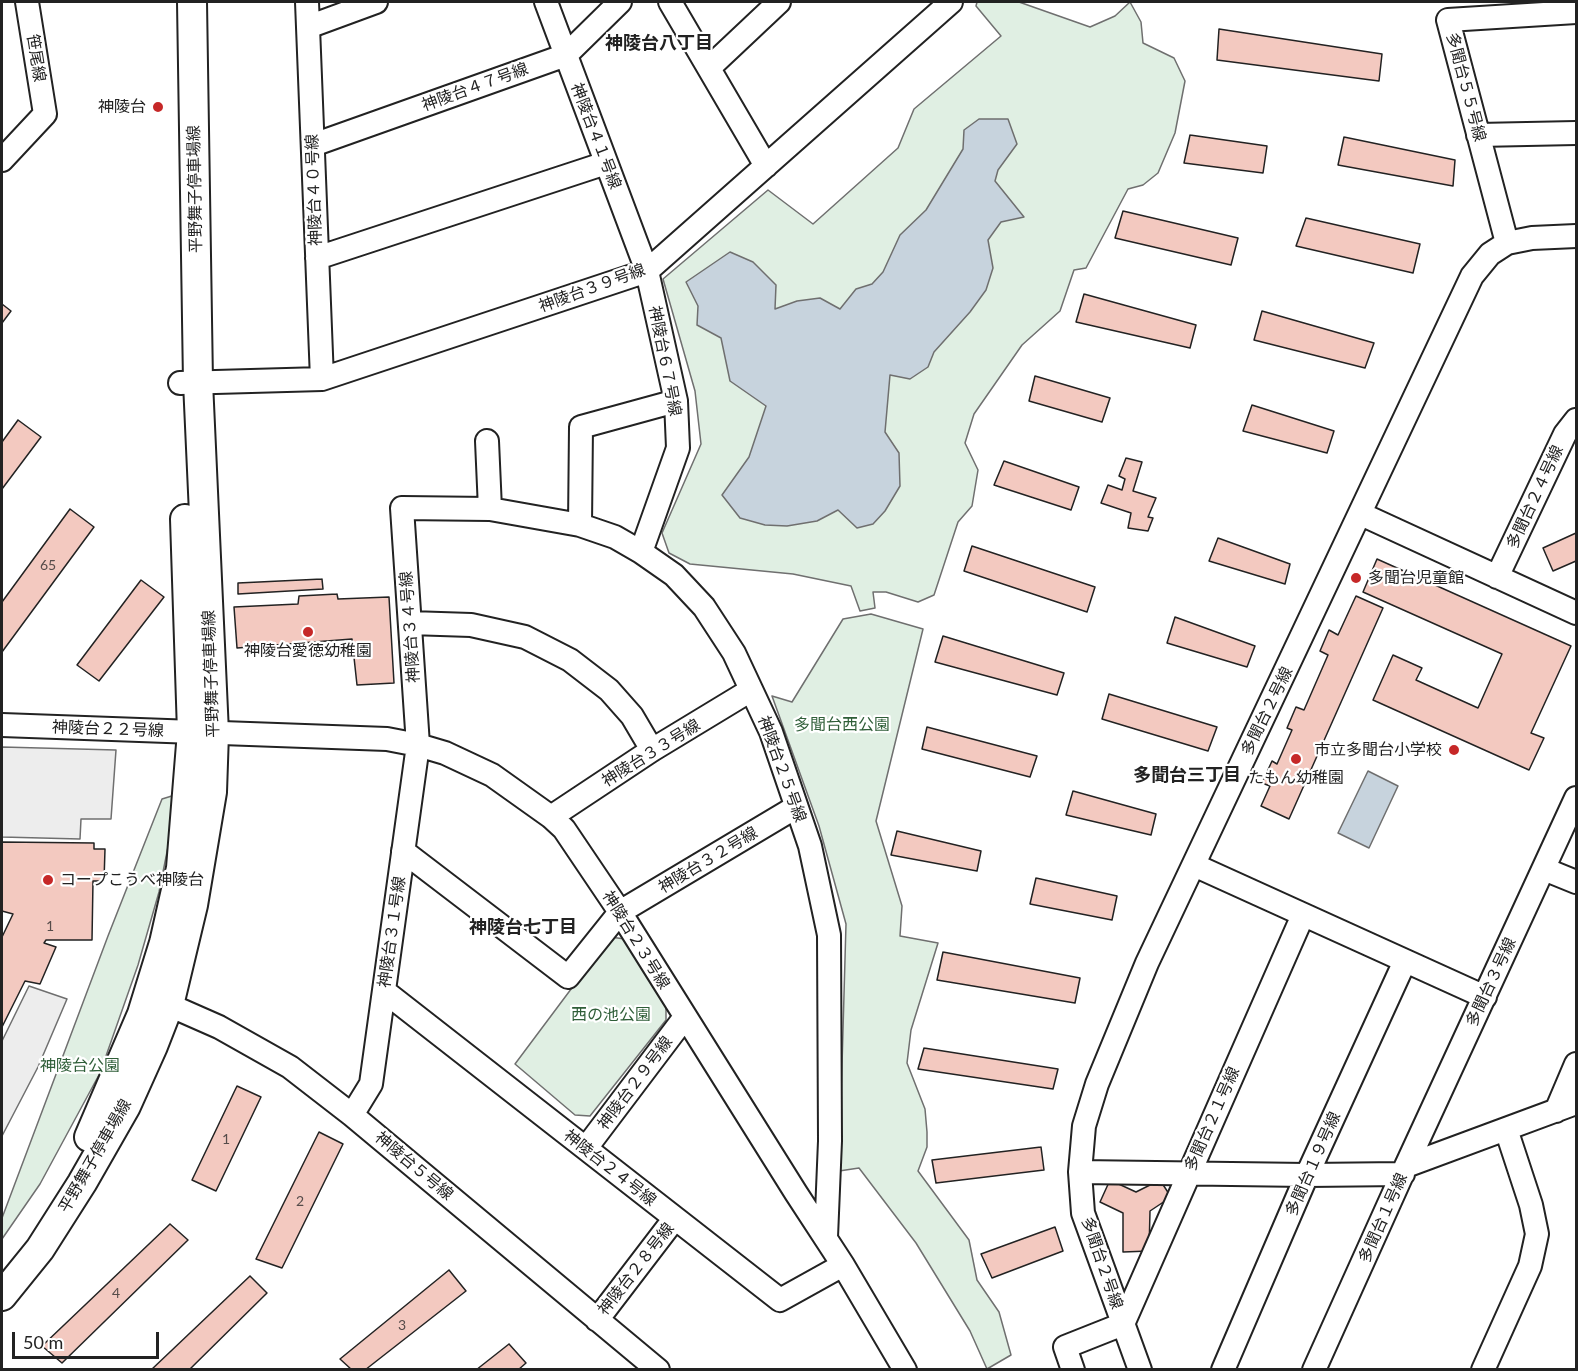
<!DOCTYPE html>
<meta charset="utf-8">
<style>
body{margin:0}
#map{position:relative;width:1578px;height:1371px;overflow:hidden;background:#fff;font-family:Lato,sans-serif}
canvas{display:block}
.frame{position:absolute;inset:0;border:3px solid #222;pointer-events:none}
.scale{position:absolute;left:12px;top:1332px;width:147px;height:27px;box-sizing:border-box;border:3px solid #222;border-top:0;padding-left:8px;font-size:18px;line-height:21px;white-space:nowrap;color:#222;-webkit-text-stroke:4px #fff;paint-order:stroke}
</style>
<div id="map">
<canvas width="1578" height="1371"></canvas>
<div class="frame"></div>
<div class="scale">50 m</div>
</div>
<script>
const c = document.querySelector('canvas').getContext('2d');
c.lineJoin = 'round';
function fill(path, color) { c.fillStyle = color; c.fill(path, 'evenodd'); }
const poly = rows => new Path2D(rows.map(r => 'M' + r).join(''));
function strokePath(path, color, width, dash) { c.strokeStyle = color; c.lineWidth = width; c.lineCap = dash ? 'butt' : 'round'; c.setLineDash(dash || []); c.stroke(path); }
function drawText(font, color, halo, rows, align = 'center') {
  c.font = font + ' Lato,"Noto Sans JP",sans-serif'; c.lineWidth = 4.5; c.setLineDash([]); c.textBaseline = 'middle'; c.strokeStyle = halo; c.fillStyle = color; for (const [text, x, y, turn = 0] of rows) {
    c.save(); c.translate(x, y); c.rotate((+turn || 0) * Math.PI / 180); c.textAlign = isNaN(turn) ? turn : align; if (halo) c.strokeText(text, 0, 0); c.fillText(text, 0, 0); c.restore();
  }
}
const green = poly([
 [977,2,1019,2,1090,27,1115,16,1130,2,1141,22,1143,43,1174,58,1185,81,1175,133,1158,173,1143,185,1128,189,1086,268,1074,270,1060,311,1022,345,974,414,965,443,978,470,972,506,958,522,934,595,918,602,886,592,873,592,875,608,860,611,851,586,793,574,690,564,669,553,662,533,701,444,695,391,663,279,768,190,813,224,898,148,914,109,1001,36,976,6,977,2],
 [871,614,923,629,876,821,902,906,900,936,938,943,911,1030,907,1063,925,1109,927,1132,927,1147,918,1171,969,1240,977,1280,999,1312,1011,1355,987,1369,970,1331,916,1243,859,1168,839,1171,846,924,819,826,772,696,792,702,843,619,871,614],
 [175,795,168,847,159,892,138,965,100,1073,40,1184,2,1239,2,1218,108,936,162,799,175,795],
 [610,937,625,939,666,1005,666,1020,590,1116,575,1115,515,1064,610,937]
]);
fill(green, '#e0efe3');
strokePath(green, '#6f6f6f', 1.5);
const parking = poly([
 [2,747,116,750,111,819,81,819,80,839,2,837,2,747],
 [29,986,67,999,38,1067,2,1136,2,1041,29,986]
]);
fill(parking, '#ededed');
strokePath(parking, '#6f6f6f', 1.5);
const water = poly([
 [979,119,1008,119,1017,144,998,170,995,181,1024,217,1001,222,988,240,993,268,986,290,970,312,934,352,928,367,910,379,890,375,885,432,899,453,900,486,885,511,873,524,857,528,838,510,817,521,787,526,765,525,740,518,722,495,749,457,766,406,730,381,721,338,697,325,698,306,686,282,730,252,753,262,776,285,775,309,797,301,820,298,840,309,856,289,872,284,883,272,900,235,926,210,963,149,964,130,979,119],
 [1368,771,1398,786,1369,848,1338,833,1368,771]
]);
fill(water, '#c7d3dd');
strokePath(water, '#6f6f6f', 1.5);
const building = poly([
 [1219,29,1382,54,1379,81,1217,60,1219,29],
 [1190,135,1267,146,1263,173,1184,163,1190,135],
 [1344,137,1455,160,1453,186,1338,165,1344,137],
 [1123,211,1238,238,1231,265,1115,238,1123,211],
 [1306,218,1420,244,1413,273,1296,246,1306,218],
 [1084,294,1196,325,1190,348,1076,322,1084,294],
 [2,304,11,311,2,323,2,304],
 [1262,311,1374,343,1365,368,1254,340,1262,311],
 [1035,376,1110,398,1102,422,1029,401,1035,376],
 [1252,405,1334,431,1327,453,1243,431,1252,405],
 [18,420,41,437,2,489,2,442,18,420],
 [1126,458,1142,462,1133,491,1156,498,1148,517,1153,518,1148,531,1128,528,1131,513,1101,503,1108,485,1122,490,1125,479,1119,476,1126,458],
 [1004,461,1079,487,1071,510,994,485,1004,461],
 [70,509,94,527,2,652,2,602,70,509],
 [1576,533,1576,561,1553,571,1543,548,1576,533],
 [1218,538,1290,564,1285,584,1209,561,1218,538],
 [972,546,1095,587,1087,612,964,571,972,546],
 [1377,559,1571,646,1531,733,1544,738,1529,770,1373,700,1393,655,1422,668,1416,680,1478,708,1502,654,1363,592,1377,559],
 [322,579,323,589,238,594,238,583,322,579],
 [141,580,164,597,99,681,77,665,141,580],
 [337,594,338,599,389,597,394,683,357,685,352,639,237,648,234,607,298,604,299,596,337,594],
 [1356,596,1383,608,1289,819,1261,806,1270,786,1262,783,1272,761,1277,764,1292,730,1287,728,1296,707,1304,710,1328,655,1320,651,1329,630,1338,635,1356,596],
 [1175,617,1255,646,1247,667,1167,643,1175,617],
 [943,636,1064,673,1057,695,935,662,943,636],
 [1109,694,1217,727,1208,751,1102,719,1109,694],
 [927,727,1037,756,1030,777,922,749,927,727],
 [1073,791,1156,814,1151,835,1066,815,1073,791],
 [897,831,981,851,977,871,891,855,897,831],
 [2,842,94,843,94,849,105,849,104,881,93,881,92,940,46,940,44,943,56,947,40,984,25,981,2,1027,2,937,13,914,2,911,2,842],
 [1036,878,1117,896,1112,920,1030,904,1036,878],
 [943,952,1080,978,1075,1003,937,980,943,952],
 [924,1048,1058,1069,1053,1089,918,1069,924,1048],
 [237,1086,261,1097,216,1191,192,1180,237,1086],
 [319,1132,343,1144,282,1268,256,1259,319,1132],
 [1041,1147,1044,1170,936,1183,932,1160,1041,1147],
 [1110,1180,1136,1192,1160,1180,1171,1197,1150,1211,1149,1251,1123,1252,1123,1213,1100,1202,1110,1180],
 [170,1224,188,1240,62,1363,42,1346,170,1224],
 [1055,1227,1063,1251,992,1278,981,1254,1055,1227],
 [449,1270,466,1291,365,1370,352,1370,340,1359,449,1270],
 [250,1276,267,1293,189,1370,151,1370,250,1276],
 [509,1344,526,1363,518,1370,476,1370,509,1344]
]);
fill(building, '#f3c9c0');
strokePath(building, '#222', 1.5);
const minor = poly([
 [307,2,322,379],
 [546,2,647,271,676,401,678,448,641,552],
 [670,2,766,166],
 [308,27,376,2],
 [710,67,779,2],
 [1478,135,1576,133],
 [313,145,566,55,620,2],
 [2,160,45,114,27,2],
 [1507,243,1448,20,1576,12],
 [317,258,606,163],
 [180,383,322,379,647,271,951,2],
 [487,441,490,509],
 [1361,514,1576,613],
 [580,525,581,427,676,401],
 [1497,577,1565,434,1576,420],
 [410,623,471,625,525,637,570,660,609,690,632,716,652,750],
 [2,725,387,739,418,745,445,753,492,775,551,817,564,829,620,912,796,1193,843,1265,905,1370],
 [551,817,652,750,751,690],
 [403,851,568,977,620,912,796,807],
 [1194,865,1485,997],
 [1544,869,1576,882],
 [384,991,780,1300,843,1265],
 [153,1002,169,1005,219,1027,290,1067,352,1115,658,1370],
 [1556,1111,1576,1064],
 [352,1115,371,1084,418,745,402,508,490,509,580,525,615,537,641,552,674,575,704,607,734,653,771,732,810,846,829,935,830,1141,826,1237],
 [586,1148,685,1017],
 [1406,1166,1576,798],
 [1080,1172,1307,1175,1403,1174],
 [597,1320,675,1218],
 [1073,1370,1065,1347,1123,1324,1303,915],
 [1140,1370,1083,1213,1080,1172,1084,1126,1097,1084,1147,963,1472,276,1490,254,1507,243,1532,238,1576,236],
 [1223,1370,1307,1175,1405,961],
 [1314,1370,1406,1166,1576,1103],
 [1483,1370,1530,1266,1537,1234,1531,1205,1506,1129]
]);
const major = poly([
 [89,1137,142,1014,164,943,181,868,192,732,185,519],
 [2,1296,40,1249,82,1183,126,1106,153,1046,169,1005,193,905,212,792,214,733,198,382,192,2]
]);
strokePath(minor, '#222', 26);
strokePath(major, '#222', 32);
strokePath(minor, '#fff', 22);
strokePath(major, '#fff', 28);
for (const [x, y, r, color] of [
 [158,107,6,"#c62828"],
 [1356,578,6,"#c62828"],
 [308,632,6,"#c62828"],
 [1454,750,6,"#c62828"],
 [1296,759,6,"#c62828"],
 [48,880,6,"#c62828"]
]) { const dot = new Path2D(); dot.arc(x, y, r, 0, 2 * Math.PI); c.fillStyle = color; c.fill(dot); strokePath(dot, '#fff', 2); }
drawText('14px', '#564c4a', null, [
 ["65",48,565],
 ["1",50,926],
 ["1",226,1139],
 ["2",300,1201],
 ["4",116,1293],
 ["3",402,1325]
]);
drawText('16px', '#222', '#fff', [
 ["笹尾線",36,58,81],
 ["神陵台４７号線",475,87,-20],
 ["多聞台５５号線",1466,87,75],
 ["神陵台４１号線",596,136,69],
 ["平野舞子停車場線",195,189,-91],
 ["神陵台４０号線",314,190,-92],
 ["神陵台３９号線",592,288,-20],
 ["神陵台６７号線",665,361,79],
 ["多聞台２４号線",1535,497,-65],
 ["神陵台３４号線",410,627,-94],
 ["平野舞子停車場線",211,674,-92],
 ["多聞台２号線",1267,711,-64],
 ["神陵台２２号線",108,729,2],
 ["神陵台３３号線",651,753,-32],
 ["神陵台２５号線",782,769,70],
 ["神陵台３２号線",708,860,-31],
 ["神陵台３１号線",392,932,-82],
 ["神陵台２３号線",636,940,58],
 ["多聞台３号線",1491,982,-65],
 ["神陵台２９号線",635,1083,-53],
 ["多聞台２１号線",1212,1119,-66],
 ["平野舞子停車場線",95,1156,-60],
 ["多聞台１９号線",1313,1164,-66],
 ["神陵台５号線",414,1166,40],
 ["神陵台２４号線",610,1168,38],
 ["多聞台１号線",1383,1218,-66],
 ["多聞台２号線",1102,1263,71],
 ["神陵台２８号線",636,1269,-52]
]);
drawText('16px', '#222', '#fff', [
 ["神陵台",146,107],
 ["多聞台児童館",1368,578,"left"],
 ["神陵台愛徳幼稚園",308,651,"center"],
 ["市立多聞台小学校",1442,750],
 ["たもん幼稚園",1296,778,"center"],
 ["コープこうべ神陵台",60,880,"left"]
], 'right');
drawText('16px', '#2f5e38', '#fff', [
 ["多聞台西公園",842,725],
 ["西の池公園",611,1015],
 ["神陵台公園",80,1066]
]);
drawText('bold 18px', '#222', '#fff', [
 ["神陵台八丁目",659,43],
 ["多聞台三丁目",1187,775],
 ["神陵台七丁目",523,927]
]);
</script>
